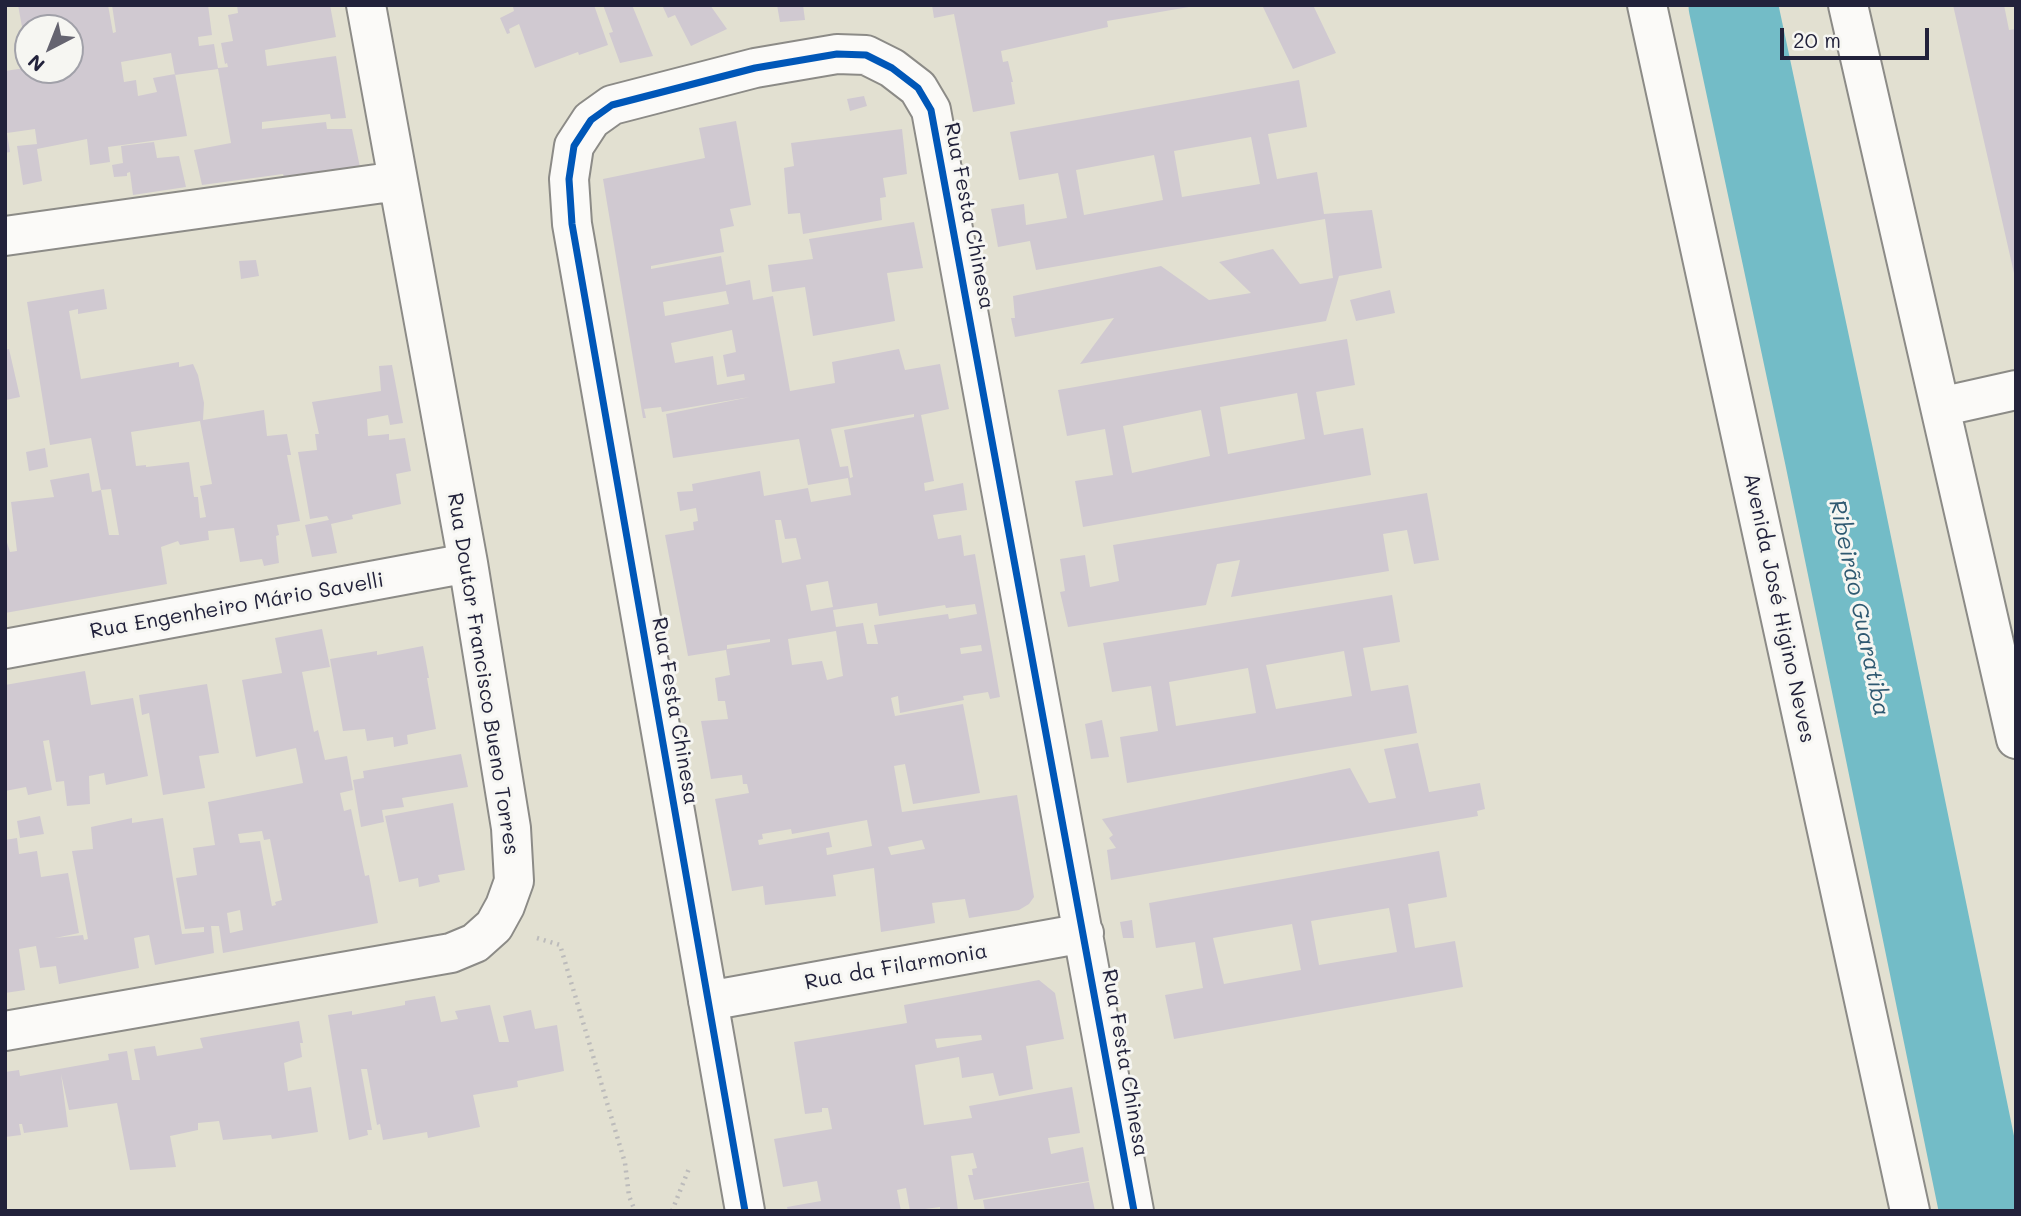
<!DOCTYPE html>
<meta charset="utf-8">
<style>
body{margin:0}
#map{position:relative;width:2021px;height:1216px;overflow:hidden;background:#e2e0d1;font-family:Mali,sans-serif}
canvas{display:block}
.frame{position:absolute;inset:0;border:7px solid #22223b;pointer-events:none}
.north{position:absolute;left:14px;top:14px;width:70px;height:70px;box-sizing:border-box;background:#f6f6f2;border:2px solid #a1a1a9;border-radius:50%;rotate:222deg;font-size:19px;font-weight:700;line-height:28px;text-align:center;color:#22223b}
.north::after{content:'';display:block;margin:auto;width:24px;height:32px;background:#656470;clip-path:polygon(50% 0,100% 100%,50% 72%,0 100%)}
.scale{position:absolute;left:1780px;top:28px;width:149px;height:32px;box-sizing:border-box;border:4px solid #22223b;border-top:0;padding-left:9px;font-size:21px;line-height:24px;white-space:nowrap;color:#22223b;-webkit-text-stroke:5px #f6f6f2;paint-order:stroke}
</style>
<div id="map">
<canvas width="2021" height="1216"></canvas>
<div class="frame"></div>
<div class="north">N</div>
<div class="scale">20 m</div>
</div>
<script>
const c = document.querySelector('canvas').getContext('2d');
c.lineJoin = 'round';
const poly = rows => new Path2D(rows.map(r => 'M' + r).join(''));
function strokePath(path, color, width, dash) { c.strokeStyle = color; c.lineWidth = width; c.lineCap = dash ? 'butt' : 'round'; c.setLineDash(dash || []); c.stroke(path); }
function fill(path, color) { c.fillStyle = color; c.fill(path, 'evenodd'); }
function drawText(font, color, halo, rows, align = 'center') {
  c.font = font + ' Mali,sans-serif'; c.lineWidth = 6; c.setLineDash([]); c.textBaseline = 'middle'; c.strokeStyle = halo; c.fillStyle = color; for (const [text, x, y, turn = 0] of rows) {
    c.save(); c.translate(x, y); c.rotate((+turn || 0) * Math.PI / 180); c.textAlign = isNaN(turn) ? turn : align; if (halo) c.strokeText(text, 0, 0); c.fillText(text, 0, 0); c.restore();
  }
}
strokePath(poly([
 [1733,5,1829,456,1984,1211]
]), '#73bcc7', 89);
fill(poly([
 [18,5,108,5,113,33,116,32,112,5,208,5,212,35,198,37,199,46,214,44,218,68,228,67,227,63,225,64,221,43,233,41,228,15,238,13,237,5,330,5,336,37,265,50,267,66,336,56,346,118,331,119,330,114,262,122,262,129,326,122,327,129,352,129,361,172,284,177,283,174,202,185,194,150,231,143,218,69,175,75,171,53,121,62,124,82,136,80,138,96,157,92,153,78,175,74,187,136,108,147,110,162,90,165,87,139,37,149,42,181,23,185,17,146,37,144,35,129,7,133,10,152,5,153,5,71,25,68,28,68,28,70,70,70,70,61,74,60,70,47,70,28,28,28,27,54],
 [518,5,594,5,608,45,579,55,578,52,535,68,519,24,509,29,510,33,507,34,500,18,514,11,513,7],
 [603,5,632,5,653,56,620,63,609,33,613,32],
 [662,5,710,5,727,29,691,46,675,15,668,18],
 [777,5,803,5,805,20,780,22],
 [932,5,1189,5,1189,7,1107,21,1108,27,1001,51,1003,62,1008,61,1013,82,1011,82,1015,104,973,112,954,14,934,18],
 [1262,5,1313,5,1336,53,1293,69],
 [1953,5,2004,5,2009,30,2016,29,2016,282],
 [1299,80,1307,127,1268,134,1277,179,1317,172,1324,214,1372,210,1382,268,1339,276,1326,321,1080,364,1114,318,1015,337,1011,318,1015,318,1013,296,1161,266,1209,300,1251,293,1219,262,1273,249,1300,284,1333,278,1325,219,1036,270,1030,241,998,247,991,209,1024,204,1026,225,1067,218,1058,173,1019,180,1010,132],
 [1251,137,1260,184,1182,197,1174,151],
 [1154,155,1163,200,1084,215,1076,170],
 [864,96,867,106,850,111,847,99],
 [736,121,751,205,730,209,734,226,720,229,724,252,651,266,651,269,721,256,726,285,750,280,753,300,773,296,790,391,835,383,832,362,899,349,905,370,940,364,949,409,921,415,934,481,924,483,925,491,963,483,967,510,933,515,938,539,961,535,964,556,975,554,1000,697,990,699,988,692,963,696,964,700,900,713,898,696,891,698,895,716,963,704,980,793,913,804,905,764,894,766,902,812,1017,795,1034,897,1029,904,1019,910,969,918,965,899,932,903,935,923,881,932,874,868,833,875,836,896,765,905,763,886,732,891,715,799,749,793,747,784,743,784,742,775,711,779,701,721,728,719,725,701,718,701,715,678,730,675,726,650,688,656,665,535,694,530,693,522,698,521,696,508,680,511,677,492,693,491,692,484,760,471,764,496,808,488,811,502,851,495,848,478,808,485,799,439,673,458,666,414,750,397,662,412,661,407,644,409,646,418,643,418,603,179,705,158,699,128],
 [726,291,729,304,665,316,663,302],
 [732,330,736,352,723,355,727,377,744,374,745,380,717,385,713,356,675,363,671,343],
 [914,414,914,417,844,430,853,477,850,478,848,466,840,467,831,429],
 [775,520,781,520,785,539,796,538,801,559,782,563],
 [828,581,833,607,811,611,806,585],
 [877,603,879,616,945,605,946,608,975,604,977,614,949,619,948,614,874,625,878,644,867,644,863,623,836,627,833,610],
 [836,631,843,676,827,680,822,661,792,665,788,639],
 [770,639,770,642,727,649,727,645],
 [981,645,982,651,961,654,960,648],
 [867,820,872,846,827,855,826,848,832,847,829,832,759,845,758,840,763,839,762,834,791,829,792,834],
 [922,840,925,849,891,855,888,847],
 [902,129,907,174,883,178,886,197,880,198,882,220,803,234,800,213,788,214,784,168,794,166,791,143],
 [154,142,157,158,179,156,186,187,133,195,130,172,127,173,127,176,114,177,112,165,123,163,121,146],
 [914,222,923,268,887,273,895,321,813,336,805,287,772,292,768,265,813,259,809,239],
 [256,260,259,276,241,279,239,261],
 [104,289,107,309,78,314,78,309,69,311,81,379,179,362,179,367,193,364,198,375,204,403,203,420,264,410,267,436,287,434,291,455,287,455,300,521,277,525,279,535,276,536,279,563,264,566,262,559,240,562,234,528,208,531,209,540,180,545,178,541,161,547,167,584,5,613,5,536,10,552,17,551,11,502,54,497,50,480,89,473,92,492,101,490,109,535,119,535,111,489,101,490,91,438,50,445,27,302],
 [200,421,212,484,200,486,206,517,200,518,198,497,194,497,189,462,146,467,146,465,136,466,131,432],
 [1390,290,1395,313,1356,321,1350,300],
 [1347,339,1355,385,1316,392,1324,435,1363,428,1371,475,1083,527,1075,481,1113,475,1105,429,1067,436,1058,390],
 [1297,393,1305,439,1228,454,1220,407],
 [1201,410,1210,456,1132,473,1123,426],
 [9,349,20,397,6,400,5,350],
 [392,365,403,423,390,425,388,415,367,419,368,436,389,434,389,440,405,438,411,471,396,474,401,504,352,515,353,519,331,524,337,553,312,557,305,525,329,520,327,516,310,519,298,452,317,450,315,434,319,434,312,402,381,391,379,366],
 [45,448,48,467,29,471,26,452],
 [1427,493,1439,560,1414,564,1407,530,1383,534,1389,571,1231,597,1240,560,1217,564,1206,605,1068,627,1060,592,1065,591,1060,559,1085,555,1090,587,1119,581,1113,545],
 [1392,595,1400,642,1363,648,1371,691,1408,685,1417,733,1127,783,1120,737,1158,731,1151,686,1112,692,1103,643],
 [1344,651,1352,696,1276,709,1266,665],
 [1248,668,1256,713,1176,726,1169,682],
 [322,629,330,667,302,672,314,732,318,730,325,760,347,756,353,790,340,793,344,811,351,809,365,876,369,875,378,923,223,953,219,926,211,926,214,953,155,965,149,935,134,938,139,968,59,984,56,966,40,968,36,946,19,949,25,990,5,993,5,840,17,838,19,854,37,851,41,877,68,873,79,933,55,938,83,935,84,940,88,939,72,851,93,849,91,827,132,818,132,823,163,818,182,934,204,932,204,927,185,929,176,878,197,875,193,848,215,845,208,802,303,783,296,748,256,757,242,680,282,673,275,638],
 [262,831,264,840,270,839,282,900,275,902,276,905,272,906,260,841,240,843,238,834],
 [240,910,243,930,230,933,227,913],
 [423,646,429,678,427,678,436,729,407,735,408,744,394,747,393,737,367,741,365,729,343,731,330,659,377,651,377,655],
 [85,671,91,705,133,698,148,776,106,785,104,773,89,776,90,804,67,806,64,781,56,782,49,740,43,741,52,790,28,795,26,787,5,791,5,685],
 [207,684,219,753,199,756,205,788,163,795,149,713,142,715,139,695],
 [1102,720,1109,757,1091,759,1085,724],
 [1418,743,1429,792,1480,783,1485,809,1477,811,1478,816,1111,880,1107,850,1116,848,1109,838,1113,835,1102,819,1350,768,1369,803,1396,798,1384,749],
 [461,754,468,787,402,798,404,807,382,810,384,822,361,827,353,780,364,778,363,771],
 [453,803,465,870,438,875,440,882,419,887,418,878,399,882,385,816],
 [40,816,44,834,20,838,17,821],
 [1439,851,1447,897,1408,904,1415,948,1455,941,1463,987,1174,1039,1165,995,1203,988,1195,942,1156,948,1149,903],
 [1389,908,1397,952,1319,965,1311,921],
 [1292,924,1301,970,1224,984,1213,938],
 [1132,920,1134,938,1123,938,1120,922],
 [1039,980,1055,993,1064,1039,1026,1046,1033,1089,999,1096,993,1073,962,1078,959,1057,915,1065,924,1125,972,1118,969,1106,1072,1087,1080,1133,1048,1138,1051,1154,1083,1147,1089,1181,974,1200,968,1175,973,1175,972,1169,977,1168,973,1153,951,1156,958,1211,940,1211,940,1207,910,1211,906,1188,897,1190,901,1211,788,1211,787,1207,821,1201,817,1181,783,1187,774,1139,832,1129,828,1108,822,1108,822,1112,805,1114,794,1042,907,1023,904,1005],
 [981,1035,982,1040,937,1048,935,1039],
 [435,996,441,1022,458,1019,455,1011,490,1005,499,1042,509,1042,503,1016,531,1010,535,1029,557,1025,564,1071,517,1081,518,1087,473,1095,480,1127,428,1138,427,1132,383,1140,380,1124,377,1125,367,1069,361,1069,372,1130,367,1130,368,1135,349,1140,328,1015,352,1011,352,1015,405,1005,405,1001],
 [299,1021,303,1043,300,1043,302,1057,284,1063,288,1091,311,1087,318,1132,272,1139,271,1135,223,1140,219,1121,198,1123,198,1130,170,1136,176,1167,130,1170,117,1103,69,1110,61,1074,68,1127,24,1133,22,1124,19,1124,21,1135,5,1137,5,1072,19,1070,20,1076,109,1060,108,1054,127,1051,132,1080,140,1080,134,1049,155,1046,157,1056,203,1048,200,1038],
 [1089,1182,1095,1211,985,1211,983,1200]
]), '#d0c9d1');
const minor = poly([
 [1647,5,1910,1211],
 [1848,5,2016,739],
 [5,236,398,181],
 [1940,407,2016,390],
 [5,649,468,563],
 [708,1001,1084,933],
 [5,1031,451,953,475,943,494,926,505,906,514,881,511,828,468,563,366,5],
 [745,1211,572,224,569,179,574,146,591,120,612,105,755,68,837,54,866,55,892,68,918,88,931,110,1134,1211]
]);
strokePath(minor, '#8c8b87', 42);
strokePath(poly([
 [537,938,560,945,625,1163,629,1196,635,1211],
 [672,1211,690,1166]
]), '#bcbbbb', 4.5, [2, 5]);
strokePath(minor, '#fbfaf8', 38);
strokePath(poly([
 [745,1211,572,224,569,179,574,146,591,120,612,105,755,68,837,54,866,55,892,68,918,88,931,110,1134,1211]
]), '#0057b8', 7);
drawText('21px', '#22223b', '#f6f6f2', [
 ["Rua Festa Chinesa",969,216,79],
 ["Rua Engenheiro Mário Savelli",237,606,-10],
 ["Avenida José Higino Neves",1779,608,78],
 ["Rua Doutor Francisco Bueno Torres",483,674,81],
 ["Rua Festa Chinesa",675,711,80],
 ["Rua da Filarmonia",896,967,-10],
 ["Rua Festa Chinesa",1125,1063,80]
]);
drawText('italic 23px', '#2f5971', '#f6f6f2', [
 ["Ribeirão Guaratiba",1859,608,78]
]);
</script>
